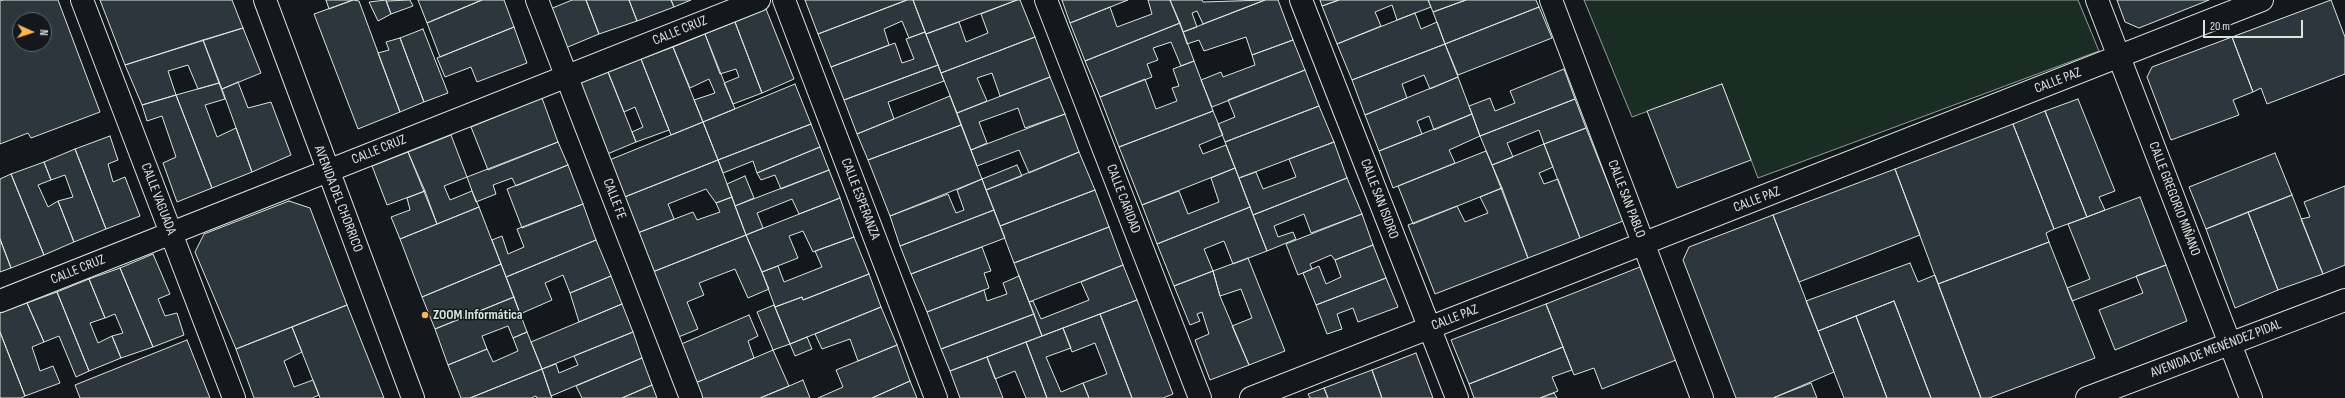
<!DOCTYPE html>
<meta charset="utf-8">
<style>
body{margin:0}
#map{position:relative;width:2345px;height:398px;overflow:hidden;background:#14181c;font-family:"Sofia Sans Condensed",sans-serif}
canvas{display:block}
.north{position:absolute;left:12px;top:12px;width:40px;height:40px;box-sizing:border-box;background:#14181c;border:1px solid #626a69;border-radius:50%;rotate:93deg;font-size:11px;font-weight:700;line-height:16px;text-align:center;color:#d8e6dc}
.north::after{content:'';display:block;margin:auto;width:14px;height:18px;background:#ffb74d;clip-path:polygon(50% 0,100% 100%,50% 72%,0 100%)}
.scale{position:absolute;left:2203px;top:20px;width:100px;height:18px;box-sizing:border-box;border:2px solid #d8e6dc;border-top:0;padding-left:5px;font-size:12px;line-height:14px;white-space:nowrap;color:#d8e6dc;-webkit-text-stroke:3px #14181c;paint-order:stroke}
</style>
<div id="map">
<canvas width="2345" height="398"></canvas>
<div class="north">N</div>
<div class="scale">20 m</div>
</div>
<script>
const c = document.querySelector('canvas').getContext('2d');
c.lineJoin = 'round';
function fill(path, color) { c.fillStyle = color; c.fill(path, 'evenodd'); }
const poly = rows => new Path2D(rows.map(r => 'M' + r).join(''));
function strokePath(path, color, width, dash) { c.strokeStyle = color; c.lineWidth = width; c.lineCap = dash ? 'butt' : 'round'; c.setLineDash(dash || []); c.stroke(path); }
function drawText(font, color, halo, rows, align = 'center') {
  c.font = font + ' "Sofia Sans Condensed",sans-serif'; c.lineWidth = 3; c.setLineDash([]); c.textBaseline = 'middle'; c.strokeStyle = halo; c.fillStyle = color; for (const [text, x, y, turn = 0] of rows) {
    c.save(); c.translate(x, y); c.rotate((+turn || 0) * Math.PI / 180); c.textAlign = isNaN(turn) ? turn : align; if (halo) c.strokeText(text, 0, 0); c.fillText(text, 0, 0); c.restore();
  }
}
const green = poly([
 [1584,0,2078,0,2099,51,1758,178,1722,84,1632,117,1584,0]
]);
fill(green, '#1a2d24');
strokePath(green, '#939e99', 1);
const building = poly([
 [3,0,58,0,100,112,31,138,28,133,0,144,0,1,3,0],
 [20,20,44,20,44,44,20,44,20,20],
 [100,0,232,0,243,28,125,65,100,0],
 [326,0,353,0,329,9,326,0],
 [353,0,359,1,400,112,358,129,314,14,353,0],
 [386,0,391,14,378,21,369,2,386,0],
 [410,0,413,6,391,14,386,1,410,0],
 [418,0,482,0,427,23,418,0],
 [482,0,504,0,514,27,440,57,427,23,482,0],
 [572,0,586,0,599,34,563,49,548,10,572,0],
 [586,0,629,0,637,21,599,34,586,0],
 [629,0,671,0,674,7,637,21,629,0],
 [671,0,691,0,674,7,671,0],
 [805,0,907,0,818,34,805,0],
 [907,0,913,0,925,32,909,38,902,21,884,29,889,45,831,67,818,34,907,0],
 [913,0,1017,0,926,34,913,0],
 [1017,0,1020,0,1035,37,941,73,926,34,959,22,966,42,988,33,981,14,1017,0],
 [1062,0,1128,0,1070,23,1062,0],
 [1148,0,1170,0,1180,23,1085,61,1070,23,1110,7,1117,27,1152,14,1148,0],
 [1170,0,1202,0,1203,2,1265,0,1203,24,1197,11,1192,13,1197,27,1183,32,1170,0],
 [1265,0,1278,0,1293,40,1252,55,1246,37,1204,51,1199,40,1187,44,1183,32,1265,0],
 [1320,0,1339,0,1322,6,1320,0],
 [1339,0,1428,0,1431,7,1397,20,1392,5,1375,12,1381,26,1337,44,1322,6,1339,0],
 [1428,0,1466,0,1433,12,1428,0],
 [1466,0,1536,0,1539,7,1445,44,1433,12,1466,0],
 [2117,0,2209,0,2139,28,2125,22,2117,0],
 [2331,0,2345,37,2345,74,2267,104,2261,88,2253,92,2232,37,2331,0],
 [1539,7,1552,38,1458,75,1445,44,1539,7],
 [766,9,794,79,762,93,735,22,766,9],
 [1415,13,1421,29,1437,22,1445,44,1352,80,1337,44,1415,13],
 [735,22,762,93,733,104,724,83,739,77,736,69,720,74,705,34,735,22],
 [1180,23,1194,61,1181,66,1171,42,1153,48,1158,60,1147,64,1152,77,1100,97,1085,61,1180,23],
 [514,27,527,63,477,82,471,67,445,77,437,58,514,27],
 [243,28,261,73,222,89,203,40,243,28],
 [423,29,448,93,424,102,400,38,423,29],
 [925,32,938,65,844,100,831,67,895,43,902,63,914,59,906,39,925,32],
 [705,34,735,109,703,122,694,100,715,93,709,79,690,88,673,47,705,34],
 [1035,37,1050,77,1000,96,992,73,977,78,987,101,957,113,941,73,1035,37],
 [2232,37,2253,92,2233,100,2239,115,2171,140,2147,77,2152,67,2232,37],
 [400,38,424,102,400,112,378,53,389,50,386,42,400,38],
 [203,40,219,83,198,89,188,65,168,71,176,95,142,105,125,65,203,40],
 [1293,40,1305,70,1212,107,1201,80,1221,72,1223,77,1255,65,1252,55,1293,40],
 [1445,44,1458,77,1430,89,1424,75,1402,84,1407,98,1365,115,1352,80,1445,44],
 [673,47,703,122,671,135,641,59,673,47],
 [641,59,669,130,636,142,632,132,643,127,635,107,624,112,608,72,641,59],
 [1194,61,1213,111,1119,147,1100,97,1145,79,1156,109,1177,101,1172,88,1179,86,1173,69,1194,61],
 [938,65,944,81,888,102,894,119,857,134,844,100,938,65],
 [1564,69,1575,99,1480,136,1469,106,1490,98,1495,111,1515,103,1510,91,1564,69],
 [1305,70,1319,106,1225,142,1218,124,1235,117,1228,100,1305,70],
 [608,72,636,142,605,155,577,84,608,72],
 [1050,77,1065,114,1025,128,1018,108,979,122,987,143,971,150,957,113,1050,77],
 [1458,77,1472,114,1434,130,1429,116,1417,121,1422,134,1379,151,1365,115,1458,77],
 [238,82,248,108,271,102,291,155,252,172,222,89,238,82],
 [219,83,225,99,205,105,217,137,236,128,252,172,212,188,176,95,219,83],
 [795,84,811,124,718,160,703,122,795,84],
 [1722,84,1751,160,1677,188,1647,111,1722,84],
 [176,95,212,188,177,202,163,163,176,157,162,116,147,121,142,105,176,95],
 [950,96,961,125,868,160,857,134,950,96],
 [542,98,558,142,488,170,471,127,542,98],
 [1575,99,1586,128,1544,144,1539,130,1507,143,1513,157,1492,165,1480,136,1575,99],
 [2078,99,2115,191,2099,197,2105,210,2087,217,2045,111,2078,99],
 [1319,106,1334,142,1239,178,1225,142,1319,106],
 [1213,111,1223,135,1199,145,1203,154,1226,145,1235,168,1142,205,1119,147,1213,111],
 [2045,111,2087,217,2054,229,2013,124,2045,111],
 [1065,114,1079,152,1029,173,1019,150,977,166,971,150,1065,114],
 [1472,114,1480,136,1449,150,1455,163,1393,188,1379,151,1472,114],
 [703,122,718,160,622,198,607,161,703,122],
 [811,124,820,147,757,173,753,161,723,173,718,160,811,124],
 [2013,124,2054,229,2046,233,2049,242,1938,284,1895,169,2013,124],
 [961,125,982,179,890,216,868,160,961,125],
 [1586,128,1623,221,1580,238,1544,144,1586,128],
 [451,135,467,177,444,186,450,200,472,191,479,207,437,224,408,152,451,135],
 [110,136,118,160,108,164,113,182,125,177,140,216,106,229,75,149,110,136],
 [558,142,568,165,516,186,512,178,493,185,496,194,476,202,467,177,558,142],
 [1334,142,1347,178,1253,215,1239,178,1256,172,1263,189,1296,177,1289,159,1334,142],
 [1544,144,1553,167,1539,173,1544,184,1558,179,1580,238,1528,258,1492,165,1544,144],
 [820,147,829,170,781,189,775,175,761,180,757,173,820,147],
 [75,149,106,229,74,242,58,201,73,197,65,175,51,180,44,162,75,149],
 [1486,151,1502,188,1413,224,1398,186,1486,151],
 [408,152,425,191,387,205,372,166,408,152],
 [1079,152,1095,190,1000,226,986,190,1079,152],
 [2275,153,2292,195,2206,229,2189,187,2275,153],
 [718,160,732,197,716,203,706,189,668,204,674,219,635,234,622,198,718,160],
 [44,162,51,180,38,185,48,207,58,201,74,242,44,255,11,174,44,162],
 [568,165,583,204,522,228,507,189,568,165],
 [1017,165,1022,176,986,190,982,179,1017,165],
 [1235,168,1250,207,1157,244,1142,205,1179,191,1188,214,1219,202,1211,178,1235,168],
 [1895,169,1920,235,1799,282,1773,215,1895,169],
 [829,170,840,198,799,214,792,199,757,213,763,228,746,235,735,206,829,170],
 [11,174,44,255,11,268,0,239,0,179,11,174],
 [745,176,754,198,735,206,727,184,745,176],
 [1347,178,1362,214,1311,233,1304,214,1274,226,1278,237,1293,232,1296,239,1267,251,1253,215,1347,178],
 [982,179,994,210,900,246,890,216,948,194,956,213,964,210,957,190,982,179],
 [2345,186,2345,265,2323,274,2301,219,2310,217,2304,202,2345,186],
 [1502,188,1528,258,1435,294,1408,225,1457,206,1465,222,1488,213,1480,197,1502,188],
 [1095,190,1109,227,1014,263,1000,226,1095,190],
 [425,191,437,224,400,239,391,217,410,210,407,198,425,191],
 [2292,195,2323,274,2278,290,2248,212,2292,195],
 [732,197,746,235,650,273,635,234,693,212,697,220,720,212,716,203,732,197],
 [2140,197,2166,265,2072,301,2067,288,2090,279,2068,224,2140,197],
 [840,198,854,237,813,252,803,231,789,236,798,258,762,272,746,235,840,198],
 [289,201,310,208,347,305,236,349,195,252,204,234,289,201],
 [583,204,596,240,506,277,492,240,502,236,508,254,524,247,517,229,583,204],
 [479,207,501,264,422,297,400,239,479,207],
 [1250,207,1267,251,1233,264,1224,241,1204,249,1213,271,1174,286,1157,244,1250,207],
 [994,210,1005,238,911,274,900,246,994,210],
 [2248,212,2278,290,2235,308,2206,229,2248,212],
 [1362,214,1373,245,1335,260,1331,255,1310,264,1312,269,1298,275,1286,244,1362,214],
 [1773,215,1834,372,1773,398,1736,398,1683,260,1689,247,1773,215],
 [1109,227,1123,265,1029,302,1014,263,1109,227],
 [746,235,769,289,748,298,735,269,699,283,704,295,687,302,698,329,676,338,650,273,746,235],
 [854,237,869,274,803,300,802,297,775,307,762,272,778,266,784,282,822,267,815,251,854,237],
 [0,239,11,268,0,272,0,239],
 [596,240,611,276,570,293,563,275,545,283,552,300,520,314,506,277,596,240],
 [2049,242,2095,358,1989,398,1981,398,1938,284,2049,242],
 [1373,245,1386,278,1316,305,1303,273,1319,266,1326,284,1341,277,1335,260,1373,245],
 [982,247,991,271,984,273,989,288,927,312,911,274,982,247],
 [153,254,170,294,158,299,165,316,177,313,184,335,153,347,120,268,153,254],
 [1248,258,1285,351,1249,365,1232,326,1252,318,1241,289,1220,296,1213,271,1248,258],
 [1910,263,1918,282,1935,275,1981,398,1931,398,1894,301,1818,331,1806,301,1910,263],
 [501,264,514,297,435,329,422,297,501,264],
 [1123,265,1137,300,1042,336,1029,302,1033,301,1041,319,1089,300,1081,282,1123,265],
 [2166,265,2187,321,2115,350,2099,310,2143,293,2136,276,2166,265],
 [1640,267,1676,360,1602,389,1594,368,1574,375,1546,304,1640,267],
 [120,268,153,347,121,358,112,336,123,333,115,314,105,318,89,279,120,268],
 [1213,271,1220,296,1249,365,1210,380,1195,340,1209,334,1202,312,1197,314,1200,321,1190,325,1174,286,1213,271],
 [869,274,881,307,790,344,775,307,802,297,803,300,869,274],
 [611,276,622,304,579,322,570,293,611,276],
 [1019,276,1034,314,941,349,927,312,984,290,987,301,1007,294,1003,283,1019,276],
 [1386,278,1398,307,1358,322,1353,308,1337,314,1342,329,1327,334,1316,305,1386,278],
 [89,279,105,318,90,323,98,343,112,336,121,358,89,371,57,292,89,279],
 [57,292,89,371,76,377,59,336,44,342,27,303,57,292],
 [514,297,527,332,513,338,508,326,482,336,487,349,448,365,435,329,514,297],
 [1137,300,1173,394,1163,398,1132,398,1100,314,1137,300],
 [1894,301,1931,398,1887,398,1856,316,1894,301],
 [27,303,44,342,32,347,40,371,53,366,60,383,25,396,0,332,0,313,27,303],
 [622,304,633,332,542,369,531,342,622,304],
 [1546,304,1563,347,1469,384,1451,340,1546,304],
 [347,305,384,398,320,398,292,327,347,305],
 [774,305,790,344,773,350,757,312,774,305],
 [881,307,897,345,858,361,850,339,822,349,815,334,881,307],
 [1034,314,1042,336,950,371,941,349,1034,314],
 [1100,314,1132,398,1089,398,1083,383,1107,374,1095,343,1072,352,1063,328,1100,314],
 [749,315,758,336,748,341,754,358,693,384,679,345,749,315],
 [1856,316,1887,398,1844,398,1818,331,1856,316],
 [292,327,302,352,284,361,294,387,313,380,319,395,312,398,254,398,236,349,292,327],
 [1063,328,1071,348,1046,357,1061,392,1083,383,1089,398,1047,398,1026,342,1063,328],
 [0,332,25,396,21,398,0,398,0,332],
 [527,332,542,369,470,398,461,398,448,365,487,349,493,362,518,351,513,338,527,332],
 [633,332,642,358,551,396,542,369,556,364,559,373,578,365,574,356,633,332],
 [807,337,812,349,795,356,790,344,807,337],
 [187,340,210,398,80,398,75,385,187,340],
 [1026,342,1047,398,1026,398,1015,371,995,379,987,357,1026,342],
 [897,345,910,381,872,398,818,398,843,387,836,370,897,345],
 [1563,347,1572,370,1552,377,1558,391,1540,398,1474,398,1469,384,1563,347],
 [773,350,789,386,760,398,699,398,693,384,773,350],
 [1416,353,1433,398,1382,398,1372,370,1416,353],
 [987,357,1003,398,960,398,950,371,987,357],
 [642,358,652,385,622,398,582,398,576,386,642,358],
 [542,369,552,398,537,398,536,396,531,398,470,398,542,369],
 [1372,370,1382,398,1328,398,1324,388,1372,370],
 [803,380,810,398,760,398,789,386,803,380],
 [910,381,917,398,872,398,910,381],
 [1811,383,1817,398,1773,398,1811,383],
 [652,385,657,398,622,398,652,385],
 [1324,388,1328,398,1310,398,1308,394,1324,388],
 [1554,393,1557,398,1540,398,1554,393]
]);
fill(building, '#2c363c');
strokePath(building, '#d8e6dc', 1);
const minor = poly([
 [82,0,234,398],
 [265,0,413,398],
 [537,0,691,398],
 [784,0,936,398],
 [1046,0,1200,398],
 [1301,0,1457,398],
 [1551,0,1702,398],
 [2097,0,2251,398],
 [0,301,759,0],
 [1251,398,2262,0],
 [2087,398,2345,300]
]);
strokePath(minor, '#d8e6dc', 24);
strokePath(minor, '#14181c', 22);
for (const [x, y, r, color] of [
 [425,315,4,"#ffb74d"]
]) { const dot = new Path2D(); dot.arc(x, y, r, 0, 2 * Math.PI); c.fillStyle = color; c.fill(dot); strokePath(dot, '#14181c', 1.5); }
drawText('14px', '#d8e6dc', '#14181c', [
 ["CALLE CRUZ",680,31,-22],
 ["CALLE PAZ",2058,81,-21],
 ["CALLE CRUZ",379,150,-22],
 ["CALLE VAGUADA",158,199,69],
 ["AVENIDA DEL CHORRICO",338,199,69],
 ["CALLE FE",614,199,69],
 ["CALLE ESPERANZA",860,199,69],
 ["CALLE CARIDAD",1123,199,69],
 ["CALLE SAN ISIDRO",1379,199,69],
 ["CALLE SAN PABLO",1626,199,69],
 ["CALLE GREGORIO MIÑANO",2174,199,69],
 ["CALLE PAZ",1757,200,-21],
 ["CALLE CRUZ",78,270,-22],
 ["CALLE PAZ",1455,318,-21],
 ["AVENIDA DE MENÉNDEZ PIDAL",2216,349,-21]
]);
drawText('bold 14px', '#d8e6dc', '#14181c', [
 ["ZOOM Informática",433,315]
], 'left');
</script>
